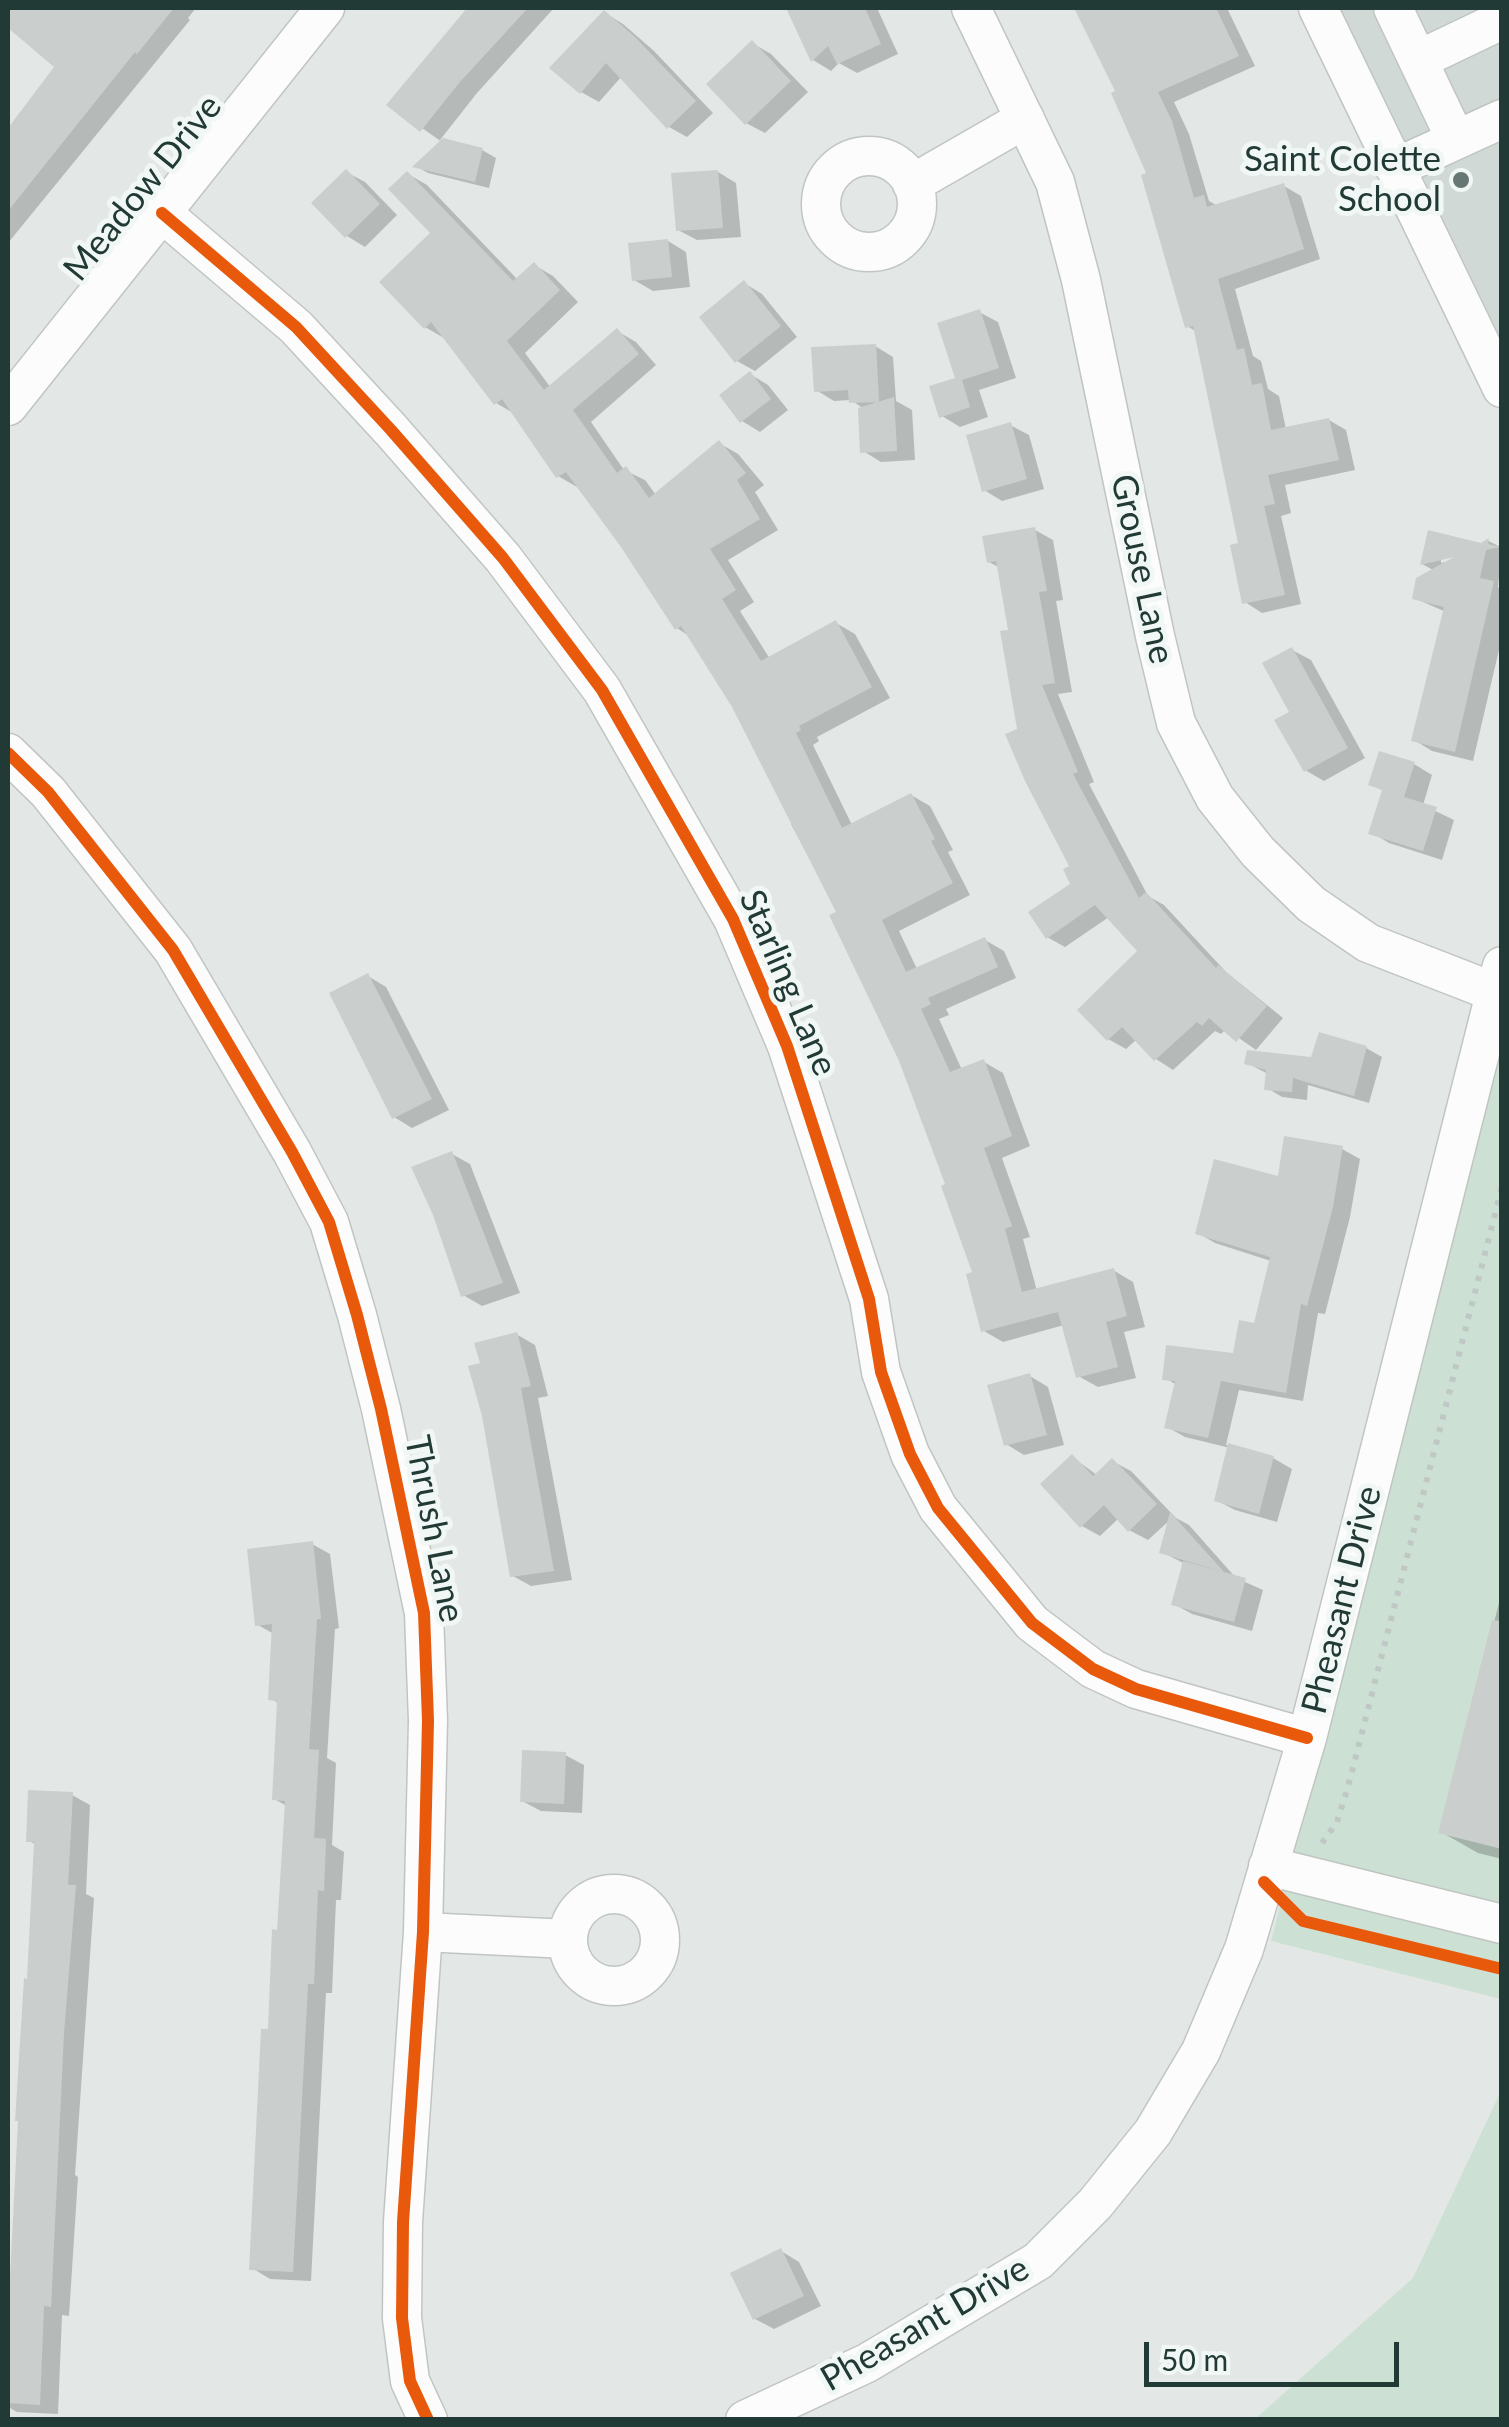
<!DOCTYPE html>
<style>
body{margin:0}
#map{position:relative;width:1509px;height:2427px;overflow:hidden;background:#e3e8e6;font-family:Lato,sans-serif}
canvas{display:block}
.frame{position:absolute;inset:0;border:10px solid #223a36;pointer-events:none}
.scale{position:absolute;left:1144px;top:2342px;width:255px;height:45px;box-sizing:border-box;border:5px solid #223a36;border-top:0;padding-left:12px;font-size:30px;line-height:35px;white-space:nowrap;color:#223a36;-webkit-text-stroke:8px #f1f7f5;paint-order:stroke}
</style>
<div id="map">
<canvas width="1509" height="2427"></canvas>
<div class="frame"></div>
<div class="scale">50 m</div>
</div>
<script>
const c = document.querySelector('canvas').getContext('2d');
c.lineJoin = 'round';
function fill(path, color) { c.fillStyle = color; c.fill(path, 'evenodd'); }
const poly = rows => new Path2D(rows.map(r => 'M' + r).join(''));
function strokePath(path, color, width, dash) { c.strokeStyle = color; c.lineWidth = width; c.lineCap = dash ? 'butt' : 'round'; c.setLineDash(dash || []); c.stroke(path); }
function drawText(font, color, halo, rows, align = 'center') {
  c.font = font + ' Lato,sans-serif'; c.lineWidth = 10; c.setLineDash([]); c.textBaseline = 'middle'; c.strokeStyle = halo; c.fillStyle = color; for (const [text, x, y, turn = 0] of rows) {
    c.save(); c.translate(x, y); c.rotate((+turn || 0) * Math.PI / 180); c.textAlign = isNaN(turn) ? turn : align; if (halo) c.strokeText(text, 0, 0); c.fillText(text, 0, 0); c.restore();
  }
}
fill(poly([
 [1338,8,1501,8,1501,352]
]), '#d1d9d6');
fill(poly([
 [1501,1045,1501,1999,1271,1941],
 [1501,2091,1501,2419,1255,2419,1413,2278]
]), '#cde0d4');
fill(poly([
 [8,8,196,8,188,18,190,20,8,243,8,131,58,67,8,25],
 [470,8,554,8,477,93,440,140,482,150,496,158,489,188,428,173,416,166,442,142,389,105],
 [789,8,877,8,898,54,857,73,839,63,831,71,813,60],
 [1076,8,1134,8,1137,12,1146,8,1227,8,1255,66,1174,102,1189,134,1209,201,1218,206,1284,186,1301,196,1320,259,1235,289,1253,356,1261,361,1268,389,1279,396,1286,429,1329,420,1346,430,1355,470,1285,485,1291,513,1281,516,1301,604,1262,613,1245,602,1241,545,1197,332,1187,326,1150,175,1119,92],
 [605,13,623,24,654,51,713,113,687,137,669,127,622,76,599,102,581,92],
 [752,43,771,54,808,92,765,133,746,123],
 [346,172,365,182,397,215,365,247,347,236],
 [718,172,736,183,741,237,697,240,678,230],
 [408,174,427,185,518,280,534,265,553,276,578,302,525,353,551,388,617,331,636,342,656,365,591,422,624,470,645,480,656,495,719,443,738,454,764,485,755,492,778,530,728,560,754,602,740,611,770,659,836,623,855,634,890,698,817,737,819,741,813,745,852,825,911,795,930,806,953,850,948,852,970,895,899,931,917,969,985,940,1004,951,1016,978,946,1009,949,1015,939,1019,962,1070,984,1062,1003,1073,1030,1146,1002,1158,1030,1237,1023,1239,1037,1291,1113,1270,1133,1282,1145,1327,1124,1332,1136,1378,1098,1387,1078,1376,1064,1325,1003,1342,984,1331,976,1274,948,1186,901,1060,839,914,791,824,795,822,734,705,689,636,677,628,623,546,577,487,558,476,515,414,496,403,444,338,425,327,433,233],
 [668,241,686,252,690,287,653,291,634,280],
 [744,283,762,294,797,337,755,371,737,361],
 [979,312,998,322,1016,378,979,390,988,417,960,427,942,416,958,380],
 [875,346,893,357,896,401,912,410,915,460,881,462,863,451,864,409,851,400,834,401,816,390],
 [750,374,768,385,788,410,760,432,742,421],
 [1010,425,1029,435,1044,489,1002,501,984,490],
 [1035,530,1053,540,1063,600,1056,601,1072,692,1058,694,1094,782,1089,784,1148,896,1164,905,1226,972,1283,1018,1256,1050,1226,1029,1221,1034,1215,1031,1173,1070,1156,1059,1137,1039,1126,1049,1108,1039,1141,952,1109,917,1065,947,1047,937,1074,884,1073,867,1020,730,1011,632,1000,568,989,562],
 [1430,533,1481,545,1489,541,1502,548,1498,587,1502,589,1502,637,1473,761,1432,751,1414,740,1446,612,1414,598,1419,580,1435,571,1422,564],
 [1466,552,1467,557,1441,563,1441,558],
 [1292,650,1311,660,1365,758,1324,781,1305,770,1292,713],
 [1414,764,1432,775,1423,805,1454,820,1442,860,1389,843,1371,832,1384,791,1371,784],
 [368,976,386,987,449,1110,412,1128,394,1117],
 [1320,1035,1366,1048,1382,1057,1369,1103,1308,1085,1307,1100,1282,1097,1267,1088,1268,1074,1247,1063,1313,1060],
 [1342,1149,1360,1159,1350,1217,1325,1314,1318,1313,1303,1401,1239,1390,1226,1445,1273,1458,1292,1469,1277,1522,1235,1510,1216,1500,1230,1448,1185,1437,1167,1427,1177,1385,1165,1378,1235,1356,1256,1326,1271,1261,1215,1243,1198,1233,1280,1179],
 [452,1154,470,1164,520,1293,482,1306,463,1295],
 [516,1334,535,1345,548,1396,538,1398,572,1580,531,1586,513,1576,483,1365],
 [1030,1376,1048,1387,1064,1445,1024,1455,1006,1444],
 [1072,1457,1097,1475,1112,1461,1131,1471,1176,1518,1189,1525,1236,1578,1263,1590,1252,1631,1192,1614,1174,1604,1185,1564,1162,1552,1171,1519,1148,1540,1129,1530,1119,1518,1100,1536,1082,1526],
 [312,1544,330,1554,339,1628,335,1629,327,1758,336,1763,332,1845,344,1852,341,1900,336,1900,332,1993,326,1993,311,2281,270,2279,252,2268,287,1806,274,1799,280,1704,271,1699,274,1634,258,1625],
 [1502,1591,1502,1859,1478,1853,1441,1832],
 [565,1755,584,1765,582,1813,541,1811,522,1801],
 [72,1795,90,1805,86,1894,94,1898,75,2175,78,2177,69,2316,62,2315,58,2414,17,2412,8,2407,8,2354,36,1845,28,1840],
 [781,2251,799,2262,821,2306,774,2329,755,2319]
]), '#0003');
fill(poly([
 [8,8,174,8,137,54,135,52,8,211,8,128,54,67,8,28],
 [467,8,528,8,459,83,420,132,386,105],
 [786,8,865,8,881,44,837,64,828,46,811,62],
 [1074,8,1216,8,1239,56,1158,92,1172,121,1194,198,1204,195,1207,207,1284,183,1304,249,1218,279,1237,350,1244,348,1252,385,1262,383,1271,430,1329,418,1339,460,1268,475,1275,504,1264,506,1285,595,1242,604,1230,545,1238,543,1193,326,1185,328,1141,175,1146,173,1111,93,1115,91],
 [604,10,636,38,696,101,667,129,606,63,580,94,549,68],
 [752,40,791,81,745,125,706,84],
 [443,138,483,148,475,182,412,167],
 [346,169,380,204,345,238,311,203],
 [718,170,723,228,676,231,671,173],
 [407,171,513,281,534,262,560,290,507,341,544,390,617,328,639,354,573,410,617,473,626,466,649,498,719,440,746,473,737,480,760,519,710,549,736,590,722,599,761,661,836,620,872,687,799,726,801,730,796,733,842,828,911,793,935,839,931,841,953,883,882,920,906,972,985,937,998,967,928,998,931,1004,921,1009,950,1072,984,1059,1012,1136,984,1148,1012,1226,1005,1229,1022,1292,1114,1268,1127,1316,1106,1322,1118,1367,1076,1378,1058,1312,981,1332,966,1274,972,1272,941,1186,945,1184,899,1061,829,915,836,912,732,707,681,626,675,630,621,547,566,472,556,478,502,399,494,405,431,322,424,329,379,282,430,233,388,189],
 [668,239,672,277,632,281,628,243],
 [744,280,781,326,735,363,699,317],
 [980,309,999,368,962,380,970,407,939,418,929,386,955,378,937,323],
 [876,344,879,402,849,403,848,390,814,392,811,347],
 [750,371,771,399,740,423,719,395],
 [894,397,897,451,860,453,858,408],
 [1011,422,1027,479,982,492,966,435],
 [1035,527,1047,591,1039,592,1055,683,1042,685,1078,772,1073,774,1139,898,1146,892,1216,968,1218,965,1267,1006,1236,1042,1209,1018,1202,1026,1197,1022,1154,1061,1122,1027,1107,1041,1077,1010,1137,951,1095,905,1046,939,1028,912,1070,884,1063,869,1069,866,1025,781,1005,734,1017,729,1000,631,1008,630,996,561,987,563,982,536],
 [1428,530,1481,543,1489,538,1488,544,1500,547,1486,550,1480,578,1494,581,1455,752,1411,741,1444,607,1412,599,1416,578,1454,557,1420,565],
 [1292,647,1348,748,1304,772,1274,720,1289,712,1262,663],
 [1379,751,1415,762,1404,797,1437,807,1423,851,1368,834,1382,790,1368,785],
 [368,973,432,1099,392,1119,329,993],
 [1319,1032,1367,1046,1354,1096,1293,1078,1292,1092,1264,1090,1266,1070,1244,1064,1247,1050,1311,1057],
 [1284,1136,1343,1146,1333,1207,1307,1306,1301,1304,1286,1393,1221,1381,1208,1438,1164,1428,1175,1381,1162,1380,1166,1345,1233,1353,1239,1320,1254,1323,1270,1257,1195,1234,1214,1159,1278,1176],
 [452,1151,503,1283,461,1297,433,1215,411,1167],
 [517,1332,531,1386,521,1388,554,1571,510,1577,482,1416,468,1366,480,1363,474,1343],
 [1030,1373,1047,1435,1004,1446,987,1385],
 [1228,1443,1274,1456,1259,1514,1214,1501],
 [1072,1454,1093,1476,1112,1458,1157,1504,1128,1532,1104,1505,1080,1528,1040,1484],
 [1170,1512,1224,1572,1159,1553],
 [313,1541,321,1619,317,1619,309,1749,319,1750,314,1838,326,1839,324,1891,318,1890,314,1984,308,1984,293,2272,249,2270,261,2029,268,2029,272,1929,277,1930,285,1801,272,1800,277,1701,268,1700,272,1624,255,1626,247,1549],
 [1183,1561,1246,1578,1234,1622,1171,1605],
 [1492,1620,1502,1621,1502,1849,1438,1833],
 [522,1750,566,1752,564,1804,520,1802],
 [28,1790,73,1792,68,1885,76,1885,64,2033,51,2307,44,2306,40,2405,8,2403,8,2315,18,2121,15,2121,24,1978,27,1979,34,1842,26,1842],
 [781,2248,804,2296,753,2320,730,2273]
]), '#cacfcd');
const minor = poly([
 [971,8,1055,182,1081,280,1155,636,1176,723,1215,798,1258,852,1311,904,1368,943,1502,995],
 [1318,8,1502,388],
 [1393,8,1456,140],
 [1418,60,1502,20],
 '821 204a48 48 0 1 1 96 0a48 48 0 1 1-96 0Z',
 [1395,168,1502,119],
 [912,184,1025,119],
 [162,213,296,327,391,430,503,558,602,690,733,919,787,1046,869,1299,881,1372,910,1454,938,1508,1032,1623,1093,1669,1136,1689,1307,1738],
 [8,406,325,8],
 [8,753,48,792,173,950,292,1152,329,1222,357,1315,381,1409,424,1613,428,1721,423,1932,403,2222,402,2318,410,2381,428,2420],
 [1268,1866,1502,1924],
 '568 1940a46 46 0 1 1 92 0a46 46 0 1 1-92 0Z',
 [423,1932,568,1939],
 [745,2420,867,2363,1038,2261,1095,2204,1153,2132,1201,2051,1244,1949,1307,1738,1502,966]
]);
strokePath(minor, '#c0c5c3', 41);
strokePath(poly([
 [1322,1843,1337,1822,1348,1787,1502,1187]
]), '#c0c8c6', 6, [5, 8]);
strokePath(minor, '#fbfcfb', 38);
strokePath(poly([
 [162,213,296,327,391,430,503,558,602,690,733,919,787,1046,869,1299,881,1372,910,1454,938,1508,1032,1623,1093,1669,1136,1689,1307,1738],
 [8,753,48,792,173,950,292,1152,329,1222,357,1315,381,1409,424,1613,428,1721,423,1932,403,2222,402,2318,410,2381,428,2420],
 [1264,1882,1303,1921,1502,1969]
]), '#e8590c', 12);
for (const [x, y, r, color] of [
 [1461,180,10,"#667774"]
]) { const dot = new Path2D(); dot.arc(x, y, r, 0, 2 * Math.PI); c.fillStyle = color; c.fill(dot); strokePath(dot, '#f1f7f5', 4); }
drawText('35px', '#223a36', '#f1f7f5', [
 ["Saint Colette",1441,160],
 ["School",1441,200]
], 'right');
drawText('35px', '#223a36', '#f1f7f5', [
 ["Meadow Drive",143,188,-51],
 ["Grouse Lane",1142,569,78],
 ["Starling Lane",788,983,67],
 ["Thrush Lane",434,1529,79],
 ["Pheasant Drive",1342,1600,-76],
 ["Pheasant Drive",925,2324,-30]
]);
</script>
